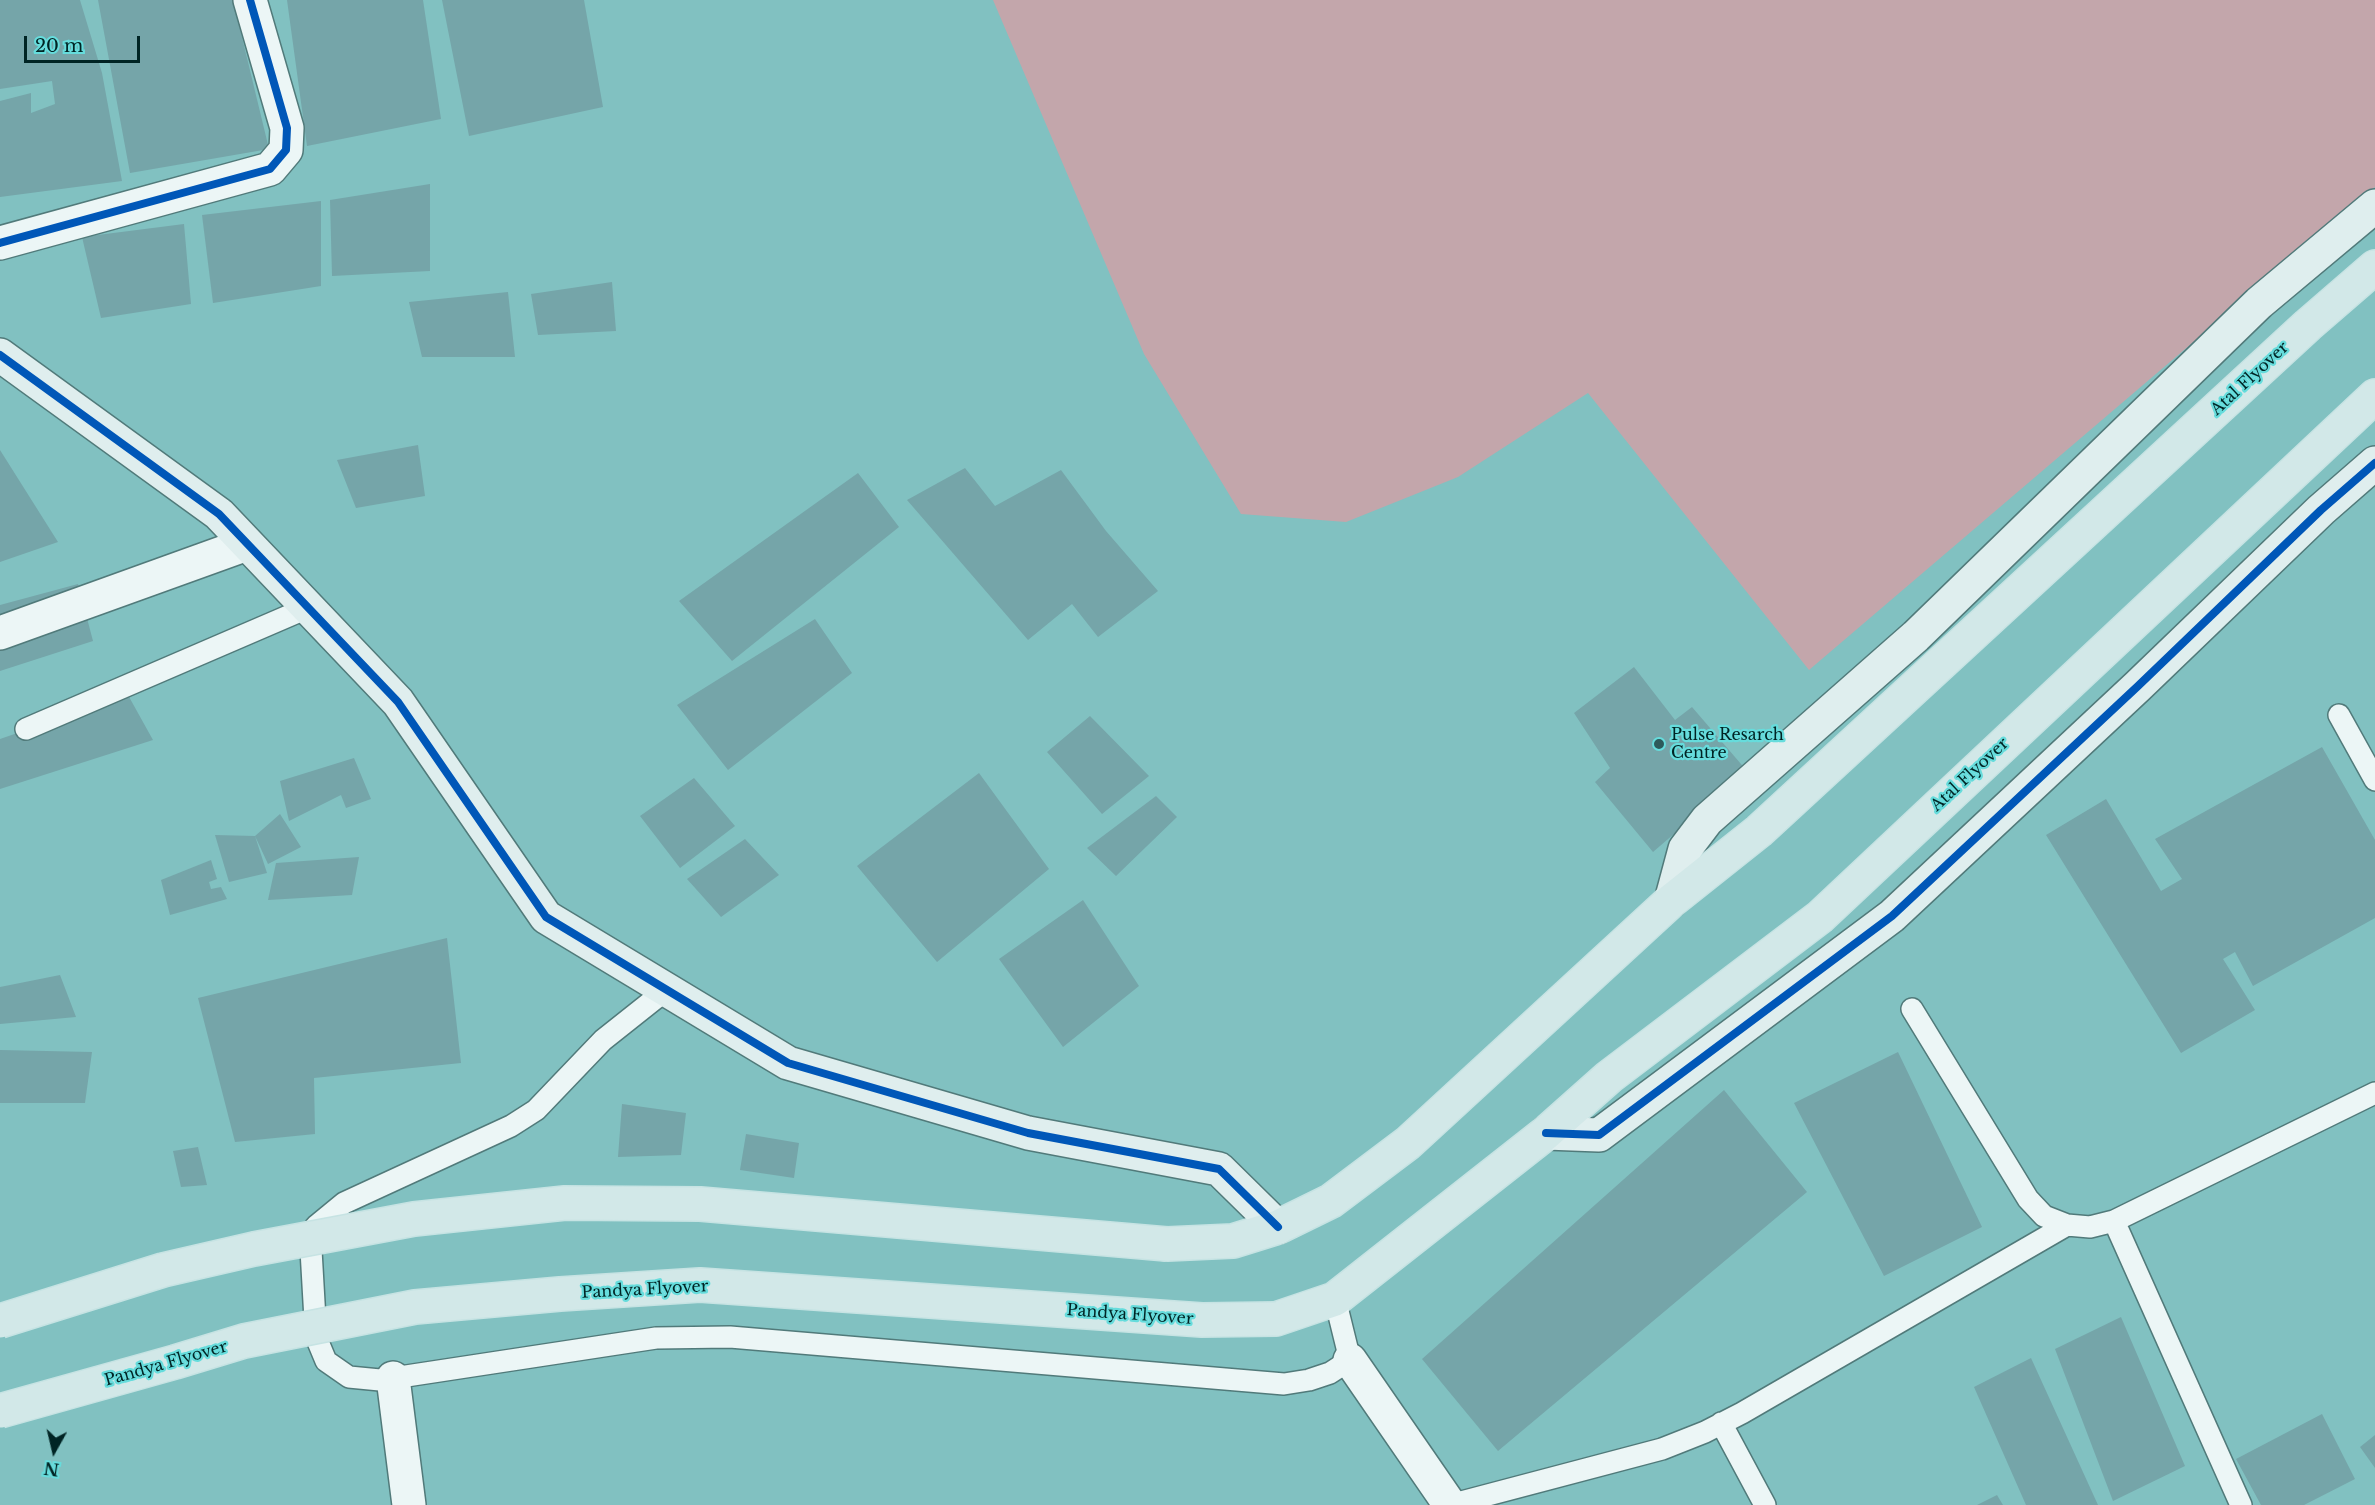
<!DOCTYPE html>
<style>
body{margin:0}
#map{position:relative;width:2375px;height:1505px;overflow:hidden;background:#81c1c1;font-family:"Libre Baskerville",serif}
canvas{display:block}
.north{position:absolute;left:24px;top:1421px;width:60px;height:60px;-webkit-text-stroke:4px #66dcdc;paint-order:stroke;rotate:188deg;font-size:16px;font-weight:700;line-height:24px;text-align:center;color:#002424}
.north::after{content:'';display:block;margin:auto;width:21px;height:27px;background:#002424;clip-path:polygon(50% 0,100% 100%,50% 72%,0 100%)}
.scale{position:absolute;left:24px;top:36px;width:116px;height:27px;box-sizing:border-box;border:3px solid #002424;border-top:0;padding-left:8px;font-size:18px;line-height:21px;white-space:nowrap;color:#002424;-webkit-text-stroke:4px #66dcdc;paint-order:stroke}
</style>
<div id="map">
<canvas width="2375" height="1505"></canvas>
<div class="north">N</div>
<div class="scale">20 m</div>
</div>
<script>
const c = document.querySelector('canvas').getContext('2d');
c.lineJoin = 'round';
function fill(path, color) { c.fillStyle = color; c.fill(path, 'evenodd'); }
const poly = rows => new Path2D(rows.map(r => 'M' + r).join(''));
function strokePath(path, color, width, dash) { c.strokeStyle = color; c.lineWidth = width; c.lineCap = dash ? 'butt' : 'round'; c.setLineDash(dash || []); c.stroke(path); }
function drawText(font, color, halo, rows, align = 'center') {
  c.font = font + ' "Libre Baskerville",serif'; c.lineWidth = 4.5; c.setLineDash([]); c.textBaseline = 'middle'; c.strokeStyle = halo; c.fillStyle = color; for (const [text, x, y, turn = 0] of rows) {
    c.save(); c.translate(x, y); c.rotate((+turn || 0) * Math.PI / 180); c.textAlign = isNaN(turn) ? turn : align; if (halo) c.strokeText(text, 0, 0); c.fillText(text, 0, 0); c.restore();
  }
}
fill(poly([
 [993,0,2375,0,2375,187,1809,670,1588,393,1458,477,1346,522,1241,514,1144,354]
]), '#c3a6ab');
fill(poly([
 [0,0,80,0,102,73,122,181,0,197,0,101,31,93,31,113,55,104,52,81,0,89],
 [98,0,233,0,269,149,130,173],
 [287,0,423,0,441,119,307,146],
 [442,0,584,0,603,107,469,136],
 [430,184,430,271,332,276,330,200],
 [321,201,321,286,213,303,202,215],
 [184,224,191,304,101,318,82,237],
 [612,282,616,331,538,335,531,294],
 [508,292,515,357,422,357,409,302],
 [418,445,425,496,356,508,337,460],
 [0,450,58,542,0,562],
 [965,468,995,506,1061,470,1106,531,1158,591,1098,637,1072,604,1028,640,907,500],
 [858,473,899,527,732,661,679,601],
 [78,584,93,641,0,671,0,605],
 [815,619,852,673,728,770,677,705],
 [1634,667,1675,720,1692,707,1747,771,1653,852,1595,782,1610,768,1574,713],
 [128,695,153,740,0,789,0,739],
 [1090,716,1149,776,1102,814,1047,752],
 [2322,747,2375,840,2375,918,2253,986,2235,952,2223,959,2255,1010,2181,1053,2046,835,2106,799,2161,891,2182,879,2155,839],
 [354,758,371,799,346,808,341,795,289,821,280,781],
 [979,773,1049,869,937,962,857,866],
 [694,778,735,826,680,868,640,816],
 [1156,796,1177,817,1116,876,1087,848],
 [280,814,301,847,268,864,255,836],
 [215,835,255,836,267,873,229,882],
 [745,839,779,875,721,917,687,879],
 [359,857,352,895,268,900,276,863],
 [211,860,217,879,209,882,211,889,221,887,227,899,170,915,161,880],
 [1083,900,1139,986,1063,1047,999,959],
 [447,938,461,1063,314,1078,315,1134,235,1142,198,998],
 [60,975,76,1017,0,1024,0,987],
 [0,1050,92,1052,85,1103,0,1103],
 [1898,1052,1982,1227,1884,1276,1794,1103],
 [1724,1090,1807,1192,1498,1451,1422,1359],
 [622,1104,686,1113,681,1155,618,1157],
 [746,1134,799,1143,794,1178,740,1170],
 [198,1147,207,1185,181,1187,173,1151],
 [2121,1317,2185,1466,2113,1501,2055,1349],
 [2031,1358,2098,1505,2026,1505,1974,1387],
 [2322,1414,2355,1479,2304,1505,2261,1505,2236,1459],
 [2375,1435,2375,1468,2360,1447],
 [1997,1495,2003,1505,1977,1505]
]), '#75a5a9');
const lane = poly([
 [2339,715,2375,780],
 [26,729,307,608],
 [666,990,603,1040,536,1110,511,1126,344,1203,316,1226,311,1250,316,1337,326,1361,349,1377,380,1380,656,1338,730,1337,1284,1384,1309,1380,1330,1373,1350,1360,1335,1299],
 [1912,1009,2028,1199,2044,1216,2067,1225,2090,1227,2114,1221,2375,1093],
 [2114,1221,2241,1505],
 [1721,1423,1765,1505],
 [1450,1505,1662,1449,1705,1432,1742,1413,2067,1225]
]);
const street = poly([
 [0,243,270,169,286,150,287,128,250,0],
 [0,633,247,544],
 [1350,1360,1450,1505],
 [393,1378,409,1505]
]);
const secondary = poly([
 [0,355,219,514,398,702,546,917,788,1063,1028,1133,1219,1169,1278,1227],
 [1671,901,1685,849,1707,820,1916,636,2259,303,2375,206],
 [1546,1133,1599,1135,1892,916,2138,686,2321,510,2375,463]
]);
const primary = poly([
 [1167,1244,1233,1241,1278,1227,1331,1201,1408,1143,1671,901,1759,831,2308,325,2375,267],
 [1276,1319,1335,1299,1546,1133,1609,1077,1820,917,2375,396]
]);
strokePath(lane, '#517a7a', 24);
strokePath(street, '#517a7a', 36);
strokePath(secondary, '#517a7a', 36);
strokePath(primary, '#c6e3e3', 36);
strokePath(lane, '#ecf6f6', 21);
strokePath(street, '#ecf6f6', 33);
strokePath(secondary, '#dfeeee', 33);
strokePath(primary, '#d2e8e8', 33);
const primaryBridge = poly([
 [0,1321,163,1270,254,1249,414,1219,565,1203,700,1204,1167,1244],
 [0,1411,175,1362,244,1341,415,1307,560,1294,700,1285,1202,1320,1276,1319]
]);
strokePath(primaryBridge, '#c6e3e3', 36, []);
strokePath(primaryBridge, '#d2e8e8', 33);
strokePath(poly([
 [0,243,270,169,286,150,287,128,250,0],
 [0,355,219,514,398,702,546,917,788,1063,1028,1133,1219,1169,1278,1227],
 [1546,1133,1599,1135,1892,916,2138,686,2321,510,2375,463]
]), '#0057b8', 8);
for (const [x, y, r, color] of [
 [1659,744,6,"#2d5b5b"]
]) { const dot = new Path2D(); dot.arc(x, y, r, 0, 2 * Math.PI); c.fillStyle = color; c.fill(dot); strokePath(dot, '#66dcdc', 2); }
drawText('16px', '#002424', '#66dcdc', [
 ["Atal Flyover",2250,379,-43],
 ["Atal Flyover",1970,775,-43],
 ["Pandya Flyover",645,1290,-3],
 ["Pandya Flyover",1130,1315,4],
 ["Pandya Flyover",166,1364,-16]
]);
drawText('16px', '#002424', '#66dcdc', [
 ["Pulse Resarch",1671,735],
 ["Centre",1671,753]
], 'left');
</script>
